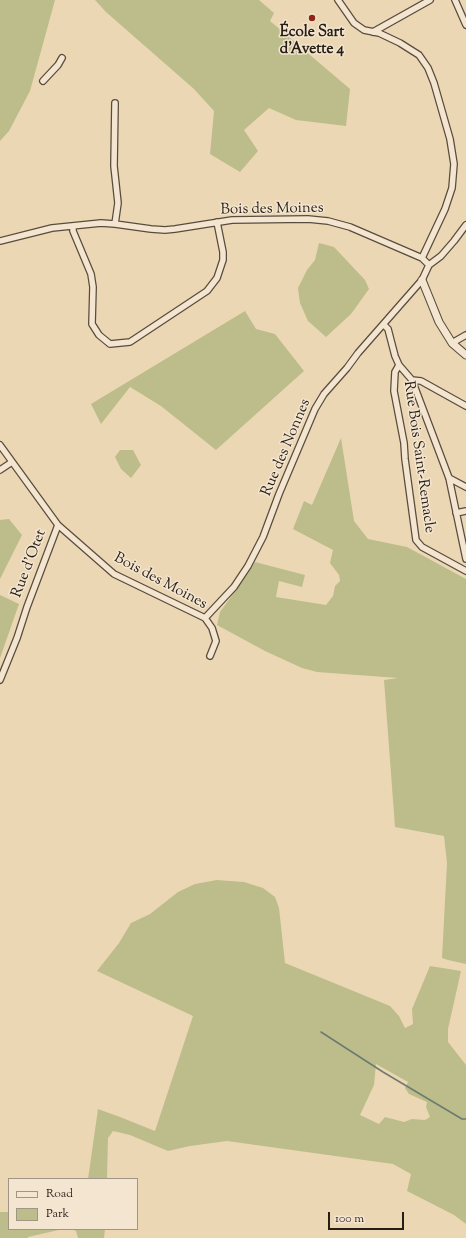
<!DOCTYPE html>
<meta charset="utf-8">
<style>
body{margin:0}
#map{position:relative;width:466px;height:1238px;overflow:hidden;background:#ecd7b5;font-family:"Sorts Mill Goudy",serif}
canvas{display:block}
.legend{position:absolute;left:8px;top:1178px;width:130px;height:52px;box-sizing:border-box;background:#f3e5cf;border:1px solid #a19585;margin:0;padding:5px 7px;list-style:none;font-size:12px;color:#261d15}
.legend li{display:flex;align-items:center;gap:8px;height:20px}
.legend b{width:20px;border:1px solid #a19585}
.scale{position:absolute;left:328px;top:1212px;width:76px;height:18px;box-sizing:border-box;border:2px solid #261d15;border-top:0;padding-left:5px;font-size:12px;line-height:14px;white-space:nowrap;color:#261d15;-webkit-text-stroke:3px #f3e5cf;paint-order:stroke}
</style>
<div id="map">
<canvas width="466" height="1238"></canvas>
<ul class="legend">
<li><b style="height:5px;background:#f3e5cf"></b>Road</li>
<li><b style="height:11px;background:#bcbd8a"></b>Park</li>
</ul>
<div class="scale">100 m</div>
</div>
<script>
const c = document.querySelector('canvas').getContext('2d');
c.lineJoin = 'round';
function fill(path, color) { c.fillStyle = color; c.fill(path, 'evenodd'); }
const poly = rows => new Path2D(rows.map(r => 'M' + r).join(''));
function strokePath(path, color, width, dash) { c.strokeStyle = color; c.lineWidth = width; c.lineCap = dash ? 'butt' : 'round'; c.setLineDash(dash || []); c.stroke(path); }
function drawText(font, color, halo, rows, align = 'center') {
  c.font = font + ' "Sorts Mill Goudy",serif'; c.lineWidth = 3; c.setLineDash([]); c.textBaseline = 'middle'; c.strokeStyle = halo; c.fillStyle = color; for (const [text, x, y, turn = 0] of rows) {
    c.save(); c.translate(x, y); c.rotate((+turn || 0) * Math.PI / 180); c.textAlign = isNaN(turn) ? turn : align; if (halo) c.strokeText(text, 0, 0); c.fillText(text, 0, 0); c.restore();
  }
}
fill(poly([
 [0,0,55,0,30,91,9,131,0,141],
 [95,0,259,0,274,13,270,21,350,89,346,126,296,120,269,108,244,130,258,151,240,172,210,154,214,111,194,89,106,12],
 [319,243,334,247,365,280,369,289,351,314,326,337,308,321,300,303,298,288,307,270,315,260],
 [245,311,256,329,275,334,304,371,216,450,161,406,130,387,101,424,91,404],
 [341,438,354,521,368,539,407,547,466,579,466,964,448,960,442,958,447,863,444,836,395,827,384,680,398,678,317,672,302,668,265,651,217,625,220,612,249,572,255,562,305,575,302,587,279,581,276,597,326,605,333,596,335,586,340,581,339,575,330,563,333,550,293,529,304,501,312,505],
 [120,450,133,450,141,465,131,478,121,469,115,457],
 [9,519,22,535,0,579,0,520],
 [0,595,19,604,0,658],
 [217,880,244,882,263,888,275,897,279,908,285,963,390,1006,399,1016,405,1028,413,1024,412,1009,430,966,461,971,448,1029,448,1042,466,1065,466,1224,454,1215,407,1191,411,1174,393,1164,227,1141,190,1146,168,1151,130,1135,113,1131,108,1138,107,1179,88,1179,98,1109,120,1117,155,1131,193,1016,97,971,119,943,131,923,150,914,178,892,195,884],
 [376,1064,408,1082,405,1088,409,1094,427,1102,426,1107,430,1117,425,1120,412,1119,404,1122,385,1117,379,1124,360,1115,374,1085],
 [0,1212,9,1212,9,1229,63,1229,28,1237,28,1238,0,1238],
 [71,1229,105,1229,104,1238,78,1238,76,1231]
]), '#bcbd8a');
strokePath(poly([
 [321,1032,383,1072,462,1119,466,1119]
]), '#6b7b6f', 1.5);
const minor = poly([
 [338,0,354,23,364,30,379,33,400,43,419,55,428,68,434,83,450,139,454,164,452,188,445,209,422,258],
 [455,0,466,25],
 [373,32,430,0],
 [43,81,58,65,62,58],
 [115,103,114,166,118,203,115,224],
 [73,226,73,231,91,274,93,287,92,324,99,335,110,344,130,342,207,291,217,278,223,260,223,252,217,222],
 [0,241,52,228,101,223,115,224,151,229,165,230,175,229,232,220,308,219,328,221,350,227,422,258,429,265],
 [429,265,441,256,454,241,466,225],
 [384,325,388,329,395,356,399,365,412,380,449,478,466,559],
 [452,343,466,335],
 [399,365,395,372,394,391,404,443,405,459,416,540,422,547,466,571],
 [412,380,421,381,466,406],
 [0,445,58,525,114,574,205,618,212,628,216,641,210,656],
 [0,470,12,462],
 [449,478,466,487],
 [456,513,466,511],
 [205,618,234,587,248,566,263,537,279,494,315,409,324,394,347,368,358,353,422,280,429,265],
 [0,680,17,638,27,607,58,525]
]);
const tertiary = poly([
 [422,280,439,322,452,343,466,355]
]);
strokePath(minor, '#584c3d', 8);
strokePath(tertiary, '#584c3d', 9);
strokePath(minor, '#f3e5cf', 5.5);
strokePath(tertiary, '#f3e5cf', 7);
for (const [x, y, r, color] of [
 [312,18,4,"#8f2418"]
]) { const dot = new Path2D(); dot.arc(x, y, r, 0, 2 * Math.PI); c.fillStyle = color; c.fill(dot); strokePath(dot, '#f3e5cf', 1.5); }
drawText('bold 15px', '#261d15', '#f3e5cf', [
 ["École Sart",312,33],
 ["d'Avette 4",312,50]
]);
drawText('15px', '#261d15', '#f3e5cf', [
 ["Bois des Moines",272,210,-1],
 ["Rue des Nonnes",287,448,-67],
 ["Rue Bois Saint-Remacle",418,457,82],
 ["Rue d'Otet",30,564,-69],
 ["Bois des Moines",160,582,28]
]);
</script>
